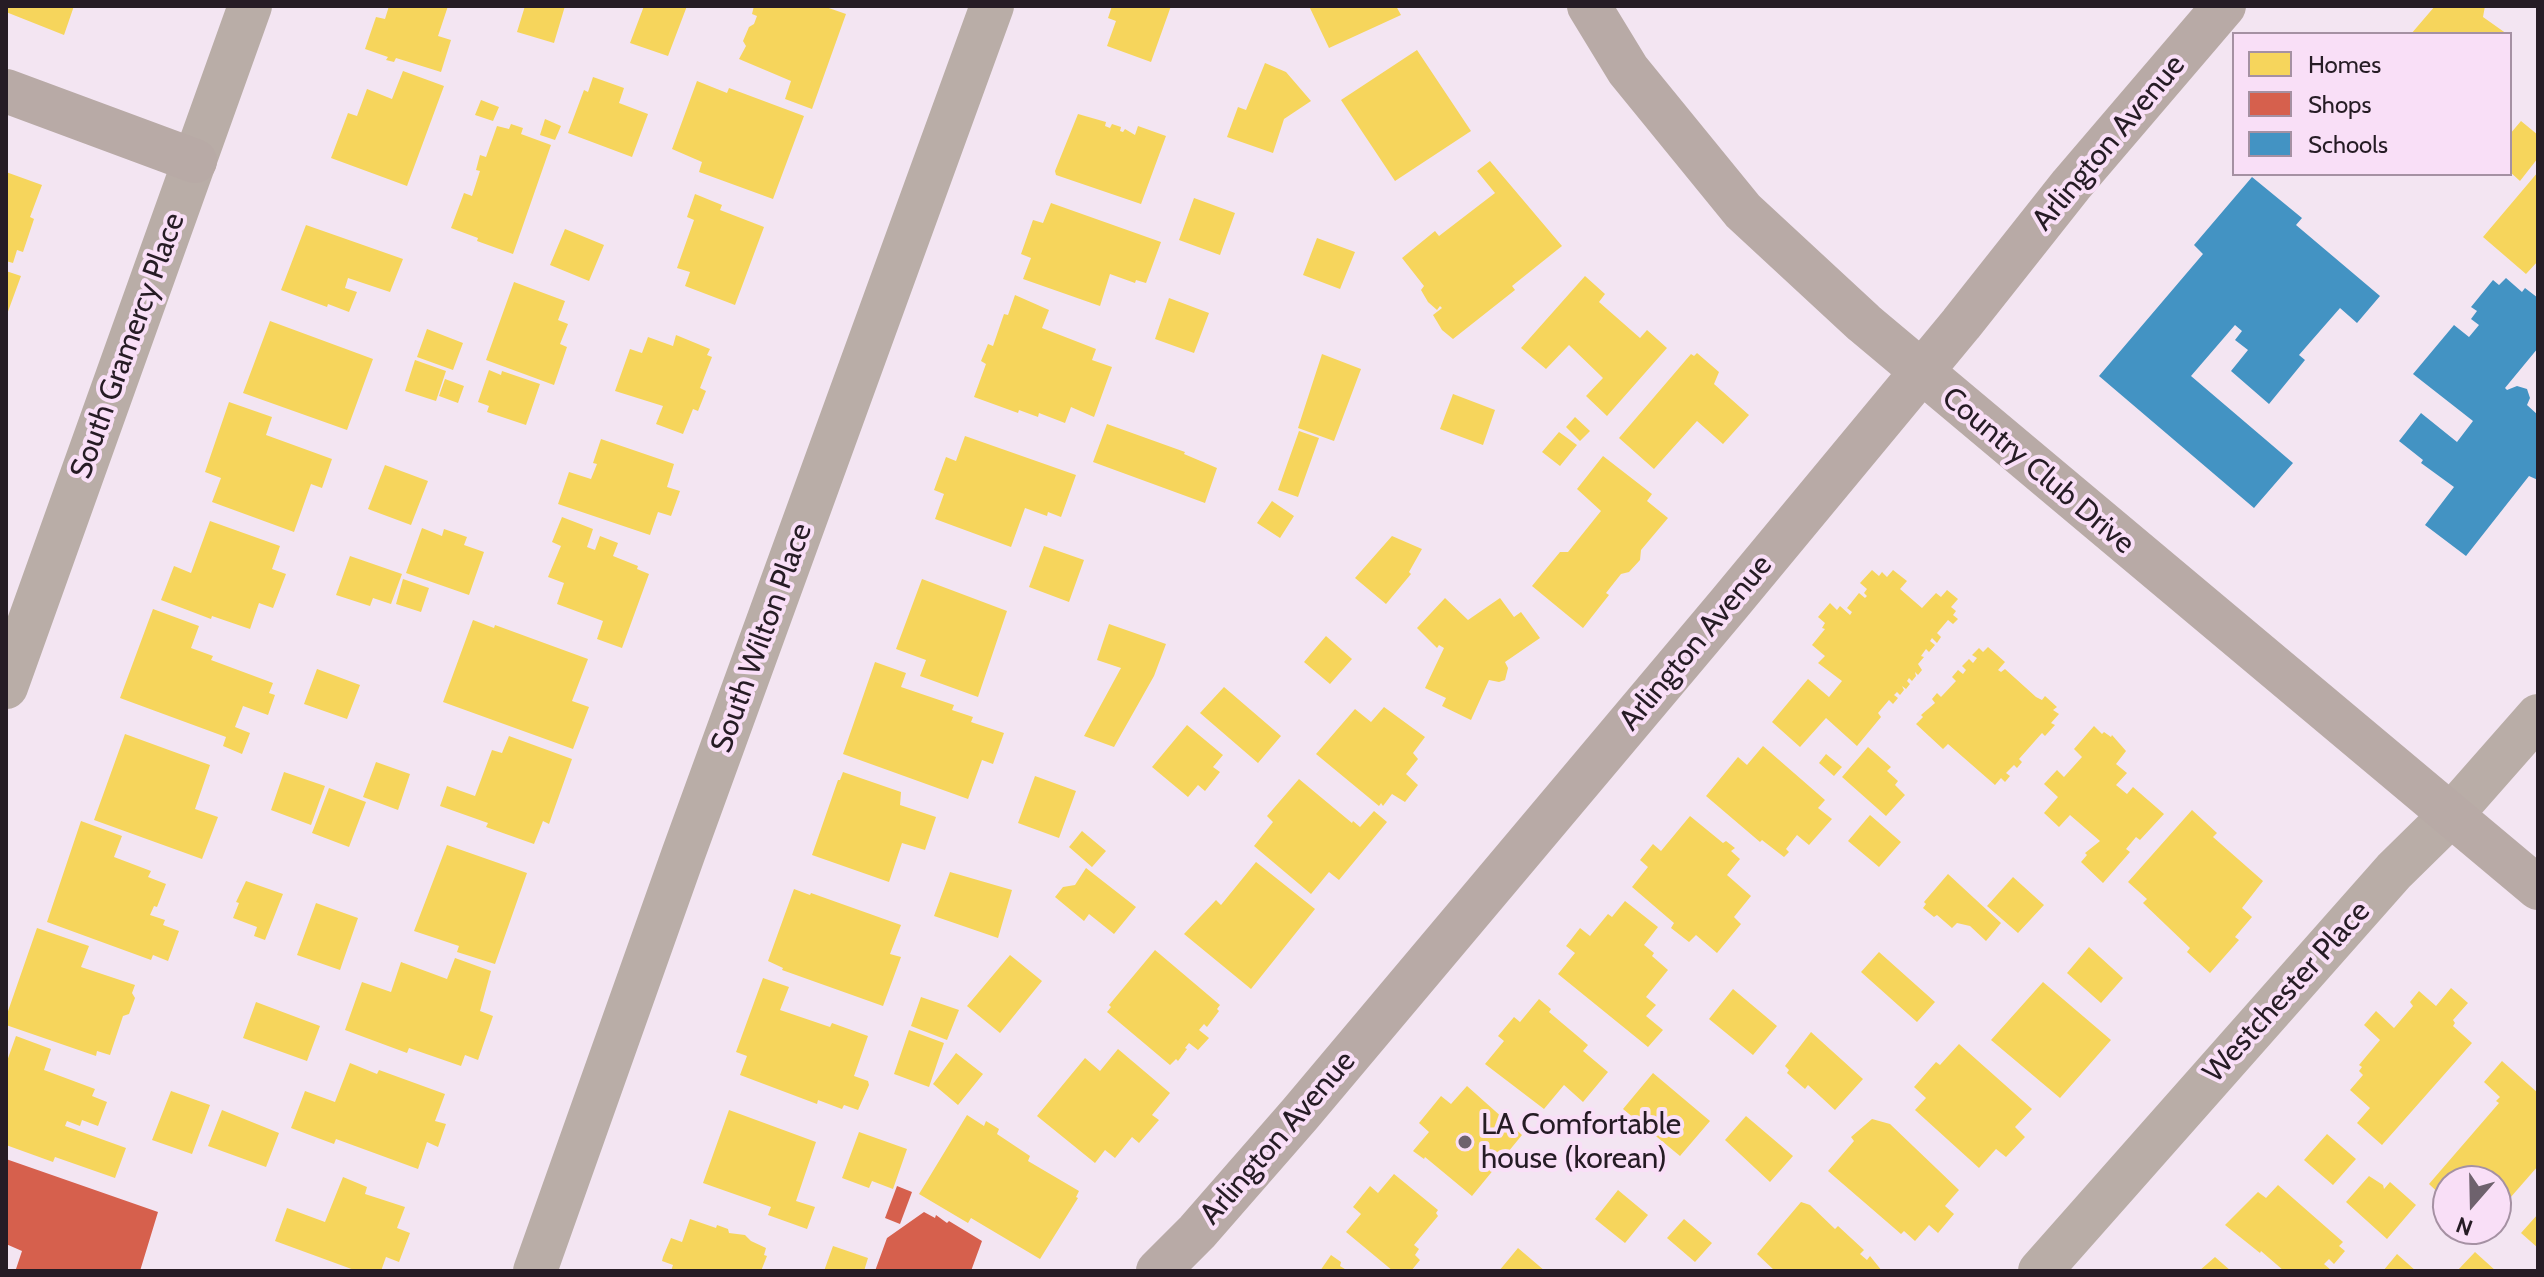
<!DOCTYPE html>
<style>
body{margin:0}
#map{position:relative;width:2544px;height:1277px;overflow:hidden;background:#f3e5f2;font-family:Cabin,sans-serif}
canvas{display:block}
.frame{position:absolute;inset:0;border:8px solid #261c25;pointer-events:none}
.legend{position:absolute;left:2232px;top:32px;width:280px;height:144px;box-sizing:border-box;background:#f9dff7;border:2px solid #a591a3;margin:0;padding:10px 14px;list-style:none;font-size:24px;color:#261c25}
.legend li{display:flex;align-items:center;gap:16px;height:40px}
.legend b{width:40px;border:2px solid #a591a3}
.north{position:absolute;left:2432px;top:1165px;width:80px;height:80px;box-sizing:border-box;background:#f9dff7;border:2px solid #a591a3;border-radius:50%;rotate:200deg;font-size:22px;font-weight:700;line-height:32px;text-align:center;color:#261c25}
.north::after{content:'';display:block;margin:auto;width:28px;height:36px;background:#6e626d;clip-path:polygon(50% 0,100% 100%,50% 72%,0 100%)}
</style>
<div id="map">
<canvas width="2544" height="1277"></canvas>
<div class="frame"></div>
<ul class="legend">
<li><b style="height:22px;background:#f6d55c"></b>Homes</li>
<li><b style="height:22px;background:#d6604d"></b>Shops</li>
<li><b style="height:22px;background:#4393c3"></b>Schools</li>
</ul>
<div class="north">N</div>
</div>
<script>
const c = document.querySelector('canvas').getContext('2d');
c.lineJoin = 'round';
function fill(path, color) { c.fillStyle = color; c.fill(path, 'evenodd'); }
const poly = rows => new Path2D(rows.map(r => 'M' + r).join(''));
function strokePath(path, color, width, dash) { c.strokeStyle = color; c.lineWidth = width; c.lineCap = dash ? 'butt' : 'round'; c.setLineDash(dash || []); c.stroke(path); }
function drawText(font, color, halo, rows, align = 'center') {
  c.font = font + ' Cabin,sans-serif'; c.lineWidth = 8; c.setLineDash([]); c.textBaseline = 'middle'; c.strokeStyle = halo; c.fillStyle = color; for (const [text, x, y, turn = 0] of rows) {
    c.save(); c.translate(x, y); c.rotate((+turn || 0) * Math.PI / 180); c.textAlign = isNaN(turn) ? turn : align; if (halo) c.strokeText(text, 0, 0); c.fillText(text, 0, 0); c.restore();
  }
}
fill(poly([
 [8,6,74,6,64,35,6,12],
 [389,6,448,6,438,36,451,40,441,72,396,58,394,62,386,60,388,57,365,49,376,17,385,19],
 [525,6,565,6,554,43,517,32],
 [644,6,687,6,668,56,630,43],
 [754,6,823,6,846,14,812,109,785,99,791,81,739,59,746,46,743,41,749,27,754,24,757,16,752,14],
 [1112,6,1171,6,1151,62,1107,46,1116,21,1108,18],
 [1309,6,1396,6,1401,15,1329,48],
 [2435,6,2485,6,2483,17,2507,34,2411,34],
 [1417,50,1471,131,1395,181,1341,100],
 [1265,63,1286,72,1311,101,1284,119,1273,153,1227,137,1238,107,1246,110],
 [403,71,444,86,407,186,331,158,348,113,357,116,367,89,392,99],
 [593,77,624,88,619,103,648,114,632,157,568,133,584,90,588,92],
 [697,81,727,93,729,88,804,116,773,199,699,172,702,162,672,149],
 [481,100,499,107,493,121,475,115],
 [1078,114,1106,122,1105,126,1110,128,1112,124,1121,127,1120,131,1123,132,1125,129,1135,135,1138,126,1166,136,1141,204,1056,175,1055,171],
 [545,119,561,126,555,140,540,135],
 [2521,121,2538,135,2538,158,2520,181,2510,172,2510,134],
 [511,124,523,128,521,134,551,145,513,254,477,241,478,238,451,228,464,193,472,196,480,171,476,170,480,155,486,157,497,126,509,129],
 [1490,161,1562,246,1512,286,1515,290,1453,339,1442,330,1433,315,1442,308,1440,306,1437,310,1428,302,1421,290,1424,286,1402,258,1435,231,1439,236,1495,193,1477,171],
 [6,172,42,185,30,217,34,219,23,252,17,250,13,263,6,261],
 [2538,172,2538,261,2526,274,2483,237],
 [695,194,722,205,720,210,764,227,735,305,685,286,690,272,677,268,694,220,687,217],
 [1194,198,1235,213,1220,255,1179,240],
 [1051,203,1161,242,1146,283,1136,280,1135,283,1110,274,1100,306,1023,279,1031,258,1021,254,1033,220,1043,223],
 [306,225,403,259,390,292,348,278,345,288,357,292,349,312,328,304,327,307,281,290],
 [565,229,604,245,589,281,550,265],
 [1317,238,1355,252,1340,289,1303,275],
 [6,271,21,276,6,317],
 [1585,276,1605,294,1599,302,1640,338,1647,330,1667,348,1607,416,1586,396,1603,378,1569,345,1546,369,1521,348],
 [514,282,565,301,558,320,568,324,560,344,567,347,554,385,486,360],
 [1015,295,1049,310,1042,328,1096,349,1092,360,1112,367,1094,417,1071,407,1065,423,1039,413,1038,417,1019,410,1018,413,974,397,986,364,981,361,988,344,993,346,1004,314,1008,315],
 [1169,298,1209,313,1194,353,1155,339],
 [270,321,373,359,347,430,243,393],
 [427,329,463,343,453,370,417,357],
 [676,335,710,349,707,355,712,357,700,388,706,391,698,411,693,409,683,434,656,424,663,406,615,391,630,349,642,353,648,337,673,346],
 [1697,353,1719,372,1714,384,1749,415,1723,444,1697,421,1654,469,1619,438,1691,354,1694,356],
 [1322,354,1361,369,1334,441,1298,428],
 [415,360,446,371,436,401,405,391],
 [489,370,501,375,502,371,540,384,526,425,487,412,489,406,478,402],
 [445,379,464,386,458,403,439,396],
 [1453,394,1495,410,1483,445,1440,429],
 [229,402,272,417,266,435,332,459,322,488,311,484,294,532,212,502,221,478,205,472],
 [1575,417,1590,431,1580,441,1566,427],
 [1107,424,1185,452,1184,454,1217,468,1205,503,1093,462],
 [1299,431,1319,438,1298,497,1278,490],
 [1559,432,1577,445,1560,466,1542,452],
 [965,436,1076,475,1061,517,1048,512,1047,516,1025,508,1011,547,935,519,944,494,934,490,946,457,956,461],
 [601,439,674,464,667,487,680,491,671,516,658,512,650,535,558,504,569,472,591,479,597,464,593,463],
 [1603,456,1652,494,1647,501,1668,518,1641,550,1640,560,1629,572,1621,574,1606,593,1609,595,1583,628,1532,586,1560,552,1568,552,1601,511,1577,489],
 [385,465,428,481,411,525,368,509],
 [1272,501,1294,516,1280,538,1257,523],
 [562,517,593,529,587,547,595,550,600,536,618,543,613,556,638,566,637,569,649,574,622,648,597,639,603,621,557,604,564,583,548,577,561,546,552,542],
 [210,521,280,546,272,569,286,574,273,608,259,603,250,629,212,616,211,619,161,600,174,566,191,573],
 [422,528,442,536,444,529,467,537,464,545,484,552,469,595,406,573],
 [1392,536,1422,549,1409,572,1411,574,1386,604,1355,578],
 [1044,546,1084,560,1069,602,1029,587],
 [350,556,402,574,391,604,373,598,370,606,336,595],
 [1872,570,1879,576,1882,572,1887,577,1893,570,1907,581,1900,589,1922,608,1936,593,1941,597,1947,590,1958,599,1951,607,1956,611,1953,615,1958,619,1953,624,1948,620,1937,633,1941,637,1937,643,1932,638,1930,641,1935,645,1929,652,1926,649,1921,656,1924,657,1918,664,1922,670,1918,675,1915,672,1916,676,1912,681,1909,678,1907,681,1910,684,1906,689,1902,686,1904,690,1900,695,1897,692,1894,695,1898,698,1893,704,1889,700,1878,713,1881,717,1857,746,1826,718,1800,747,1772,722,1808,679,1829,697,1842,681,1818,663,1825,656,1812,645,1825,629,1822,628,1825,623,1818,617,1830,603,1837,610,1840,606,1850,615,1852,612,1847,608,1859,593,1865,598,1867,596,1864,593,1867,589,1860,583],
 [403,579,429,588,421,612,396,604],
 [922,579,1007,611,978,697,920,676,926,660,896,649],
 [1445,598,1468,620,1500,598,1514,617,1521,612,1540,638,1505,662,1508,668,1505,680,1499,682,1489,680,1471,720,1442,706,1446,698,1425,688,1444,648,1439,645,1437,648,1417,628],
 [153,609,199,626,191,648,213,656,211,660,273,683,269,693,275,695,268,715,243,706,235,727,250,733,242,754,223,746,226,737,120,698],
 [473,620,494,628,495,625,588,659,572,701,589,707,573,749,443,702],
 [1109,624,1166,644,1154,676,1114,747,1084,736,1121,668,1097,660],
 [1326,636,1352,659,1330,684,1304,662],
 [1988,647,2005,662,1998,670,2001,672,2005,669,2036,697,2042,700,2045,696,2057,707,2053,710,2059,714,2051,723,2055,725,2045,736,2042,733,2019,759,2022,762,2017,768,2014,765,2006,773,2010,776,2005,782,2001,778,1995,785,1948,744,1943,749,1916,724,1923,717,1921,715,1935,703,1932,699,1937,693,1941,697,1956,681,1952,677,1958,670,1963,674,1966,670,1962,666,1969,659,1973,663,1977,658,1972,655,1979,648,1983,652],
 [875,662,906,673,901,687,954,705,952,710,973,717,971,722,1004,733,993,764,982,760,968,799,843,754],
 [317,669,360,685,347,719,304,704],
 [1224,687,1281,736,1258,763,1200,713],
 [1384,707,1425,737,1413,753,1418,759,1406,774,1418,785,1405,802,1392,794,1383,806,1381,803,1379,806,1316,754,1355,709,1371,722],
 [1187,725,1223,755,1213,767,1220,772,1205,791,1198,785,1188,797,1152,767],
 [2094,726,2102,734,2104,732,2111,737,2112,735,2126,751,2116,764,2127,773,2116,785,2127,794,2133,787,2164,814,2140,840,2136,837,2126,849,2130,852,2103,883,2081,862,2087,855,2085,853,2100,841,2070,815,2059,827,2044,813,2058,797,2044,784,2057,770,2064,777,2082,757,2074,749],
 [125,734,210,765,195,809,218,817,202,859,94,820],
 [509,736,572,759,549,824,543,821,534,844,486,827,488,823,440,806,447,786,475,796,492,750,502,753],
 [1763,746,1825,800,1818,808,1832,819,1809,845,1797,835,1786,849,1789,852,1784,857,1762,840,1760,842,1706,796,1738,757,1747,765],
 [1868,747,1891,767,1887,771,1898,781,1895,785,1905,795,1886,816,1842,777],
 [1826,754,1842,767,1834,776,1819,763],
 [376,762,410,774,398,810,363,797],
 [284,772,325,786,311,825,271,810],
 [843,772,901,792,900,805,936,817,925,850,902,843,889,882,812,855,838,780,840,780],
 [1035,776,1076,791,1059,838,1018,823],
 [1299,779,1352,823,1353,821,1360,827,1374,811,1387,822,1339,880,1329,872,1311,894,1254,846,1273,822,1267,816],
 [329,788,366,802,349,847,312,833],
 [2192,810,2217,833,2213,837,2263,881,2242,908,2252,917,2235,937,2239,940,2210,973,2187,952,2190,948,2143,903,2147,899,2128,882],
 [1870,815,1901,842,1879,867,1848,841],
 [1690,816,1723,843,1726,841,1735,848,1731,851,1740,859,1727,875,1751,896,1734,917,1741,924,1717,953,1696,935,1689,942,1671,928,1674,923,1632,887,1648,867,1640,860,1653,844,1661,851],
 [81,821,122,836,114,857,151,871,148,877,166,884,157,907,154,906,150,915,165,920,163,925,179,931,168,961,153,955,151,960,47,922],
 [1082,831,1106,851,1092,867,1069,847],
 [447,845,527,873,495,964,457,952,459,946,414,931],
 [1256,862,1315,909,1251,989,1184,934,1216,900,1221,905],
 [1086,868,1136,907,1114,934,1089,914,1084,921,1055,897,1063,887,1075,885],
 [950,872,1012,890,998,938,934,916],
 [1948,874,2001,923,1986,941,1970,926,1957,923,1952,928,1937,915,1934,917,1923,908,1926,904,1924,902],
 [2013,877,2044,905,2018,933,1987,906],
 [246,881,283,894,265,940,254,936,257,927,233,918,239,903,236,902],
 [794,889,810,895,811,893,901,925,890,954,901,957,883,1006,782,970,783,968,768,961],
 [1625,901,1658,927,1644,945,1654,953,1652,956,1668,970,1646,997,1656,1005,1646,1016,1663,1030,1648,1047,1558,974,1575,953,1566,946,1580,928,1590,936,1608,914,1612,917],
 [316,903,358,918,340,970,297,955],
 [37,928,89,946,81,967,135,985,132,993,135,998,129,1014,123,1016,110,1055,97,1051,96,1056,6,1025,6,1017],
 [2089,947,2123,978,2101,1003,2067,973],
 [1155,950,1220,1005,1217,1009,1219,1011,1207,1027,1204,1024,1199,1030,1209,1038,1198,1050,1189,1043,1185,1048,1187,1049,1178,1061,1176,1059,1170,1065,1107,1012,1111,1007,1109,1005],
 [1879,952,1935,1002,1917,1022,1861,972],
 [1010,955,1042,981,1000,1033,967,1006],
 [455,958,491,971,480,1011,493,1016,478,1060,465,1055,461,1066,409,1048,407,1053,345,1030,362,982,391,992,401,962,447,979],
 [763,978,789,987,780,1010,830,1027,832,1023,868,1036,854,1076,868,1081,869,1085,858,1110,844,1105,842,1109,818,1100,817,1104,740,1075,747,1056,736,1052],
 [2043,982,2111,1040,2060,1098,1991,1040],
 [2451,988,2468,1003,2453,1020,2455,1023,2453,1026,2472,1043,2382,1145,2357,1123,2370,1108,2350,1090,2363,1075,2359,1071,2362,1067,2359,1065,2380,1040,2364,1025,2376,1011,2394,1028,2413,1006,2410,1002,2419,991,2436,1006],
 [1733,989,1777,1026,1753,1055,1709,1019],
 [921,997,959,1010,947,1040,911,1026],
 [1539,999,1551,1009,1549,1012,1588,1045,1583,1051,1608,1072,1583,1102,1564,1085,1544,1109,1485,1064,1504,1041,1498,1036,1514,1017,1520,1022],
 [256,1002,320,1026,307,1061,243,1038],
 [909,1030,944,1043,929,1087,894,1074],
 [1811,1032,1863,1079,1835,1110,1808,1085,1805,1089,1787,1073,1789,1070,1785,1066],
 [16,1036,51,1049,44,1070,95,1089,92,1096,107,1102,98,1126,82,1120,80,1126,67,1121,65,1126,126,1148,115,1178,55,1157,53,1162,6,1145,6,1064],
 [1959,1044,2032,1109,2015,1127,2025,1137,2006,1157,1996,1149,1979,1168,1915,1110,1926,1098,1914,1087,1936,1062,1940,1065],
 [1118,1049,1170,1093,1152,1115,1159,1120,1139,1143,1132,1137,1115,1158,1105,1150,1095,1163,1037,1116,1085,1058,1100,1071],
 [956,1053,983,1074,958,1105,933,1084],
 [2502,1061,2538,1093,2538,1166,2496,1214,2496,1181,2448,1181,2448,1202,2429,1184,2499,1103,2496,1101,2500,1097,2484,1082],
 [350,1063,377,1074,379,1070,445,1094,435,1121,446,1124,438,1147,427,1142,418,1169,336,1139,334,1144,291,1128,305,1091,335,1102],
 [1653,1073,1710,1121,1680,1156,1623,1109],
 [1467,1086,1522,1135,1472,1196,1425,1157,1424,1159,1413,1151,1429,1132,1419,1123,1441,1096,1451,1104],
 [171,1091,210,1105,192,1154,152,1140],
 [222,1110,279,1133,266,1167,208,1146],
 [729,1110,816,1142,796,1201,815,1207,807,1229,768,1215,771,1207,703,1183],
 [967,1115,984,1126,986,1121,999,1129,997,1134,1030,1156,1028,1161,1079,1191,1076,1197,1078,1198,1040,1259,971,1218,968,1223,919,1194],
 [1746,1116,1793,1156,1770,1182,1725,1140],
 [1872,1119,1890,1124,1959,1190,1945,1206,1954,1214,1938,1233,1929,1225,1915,1241,1904,1231,1901,1234,1828,1171,1854,1141,1851,1137],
 [859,1132,907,1149,893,1189,872,1181,869,1188,842,1178],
 [2327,1134,2356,1159,2333,1185,2304,1160],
 [1394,1174,1438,1210,1436,1213,1438,1216,1414,1245,1419,1249,1415,1255,1420,1260,1411,1271,1393,1271,1346,1232,1361,1214,1353,1207,1370,1186,1378,1193],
 [2369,1176,2383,1185,2384,1189,2390,1182,2416,1205,2387,1239,2346,1202],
 [343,1177,367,1187,365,1194,405,1207,397,1228,410,1233,399,1262,386,1257,381,1271,357,1271,275,1241,287,1208,325,1222],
 [2278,1185,2343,1242,2339,1246,2345,1251,2334,1264,2329,1259,2324,1264,2332,1271,2284,1271,2261,1251,2260,1253,2225,1225,2258,1192,2266,1198],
 [1618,1190,1648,1215,1625,1243,1595,1219],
 [1801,1202,1810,1205,1835,1229,1838,1226,1864,1250,1860,1254,1867,1260,1870,1256,1882,1271,1775,1271,1757,1254],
 [2538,1214,2538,1248,2521,1233],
 [690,1219,716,1228,717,1225,728,1229,729,1233,745,1235,751,1241,766,1248,764,1255,767,1256,761,1271,671,1271,673,1265,662,1261,663,1257,671,1238,682,1242],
 [1684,1219,1712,1243,1695,1262,1667,1238],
 [833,1246,868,1258,864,1271,824,1271],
 [1518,1248,1545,1271,1499,1271],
 [2475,1252,2496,1271,2457,1271],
 [2397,1254,2416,1271,2383,1271],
 [1331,1255,1341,1262,1340,1266,1348,1271,1320,1271],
 [2215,1257,2231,1271,2199,1271]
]), '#f6d55c');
fill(poly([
 [6,1159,158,1212,140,1271,19,1271,16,1269,22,1251,6,1244],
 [897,1186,912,1192,900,1224,885,1218],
 [924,1212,935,1218,936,1215,947,1223,949,1221,982,1241,971,1271,875,1271,887,1238]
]), '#d6604d');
fill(poly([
 [2252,177,2302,218,2296,225,2380,296,2357,323,2340,308,2299,355,2305,360,2269,404,2231,371,2248,350,2235,340,2242,331,2235,325,2191,376,2293,463,2254,508,2099,376,2203,254,2194,245],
 [2506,278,2522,292,2525,288,2538,298,2538,348,2505,388,2507,390,2517,386,2527,389,2530,398,2527,405,2538,415,2538,480,2529,476,2466,556,2425,525,2454,487,2421,463,2423,460,2399,441,2421,413,2457,442,2473,421,2413,374,2454,325,2469,337,2479,325,2471,319,2477,311,2471,307,2493,280,2499,285]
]), '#4393c3');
strokePath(poly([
 [6,687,250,6],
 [535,1271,684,852,992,6],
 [2040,1271,2394,871,2450,816,2538,716]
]), '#b9ada7', 44);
strokePath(poly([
 [1589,6,1628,70,1743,211,1864,323,2538,888],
 [6,91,195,161],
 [1158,1271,1197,1232,1300,1114,1729,604,1961,324,2071,185,2224,6]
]), '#b8aaa6', 44);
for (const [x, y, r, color] of [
 [1465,1142,8,"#6e626d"]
]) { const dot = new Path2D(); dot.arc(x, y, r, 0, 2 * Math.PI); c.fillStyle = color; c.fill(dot); strokePath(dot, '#f9dff7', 3); }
drawText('30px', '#261c25', '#f9dff7', [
 ["Arlington Avenue",2109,143,-50],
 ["South Gramercy Place",128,346,-70],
 ["Country Club Drive",2038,471,40],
 ["South Wilton Place",762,638,-70],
 ["Arlington Avenue",1696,643,-50],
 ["Westchester Place",2287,992,-48],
 ["Arlington Avenue",1278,1138,-49]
]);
drawText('30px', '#261c25', '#f9dff7', [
 ["LA Comfortable",1481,1125],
 ["house (korean)",1481,1159]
], 'left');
</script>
